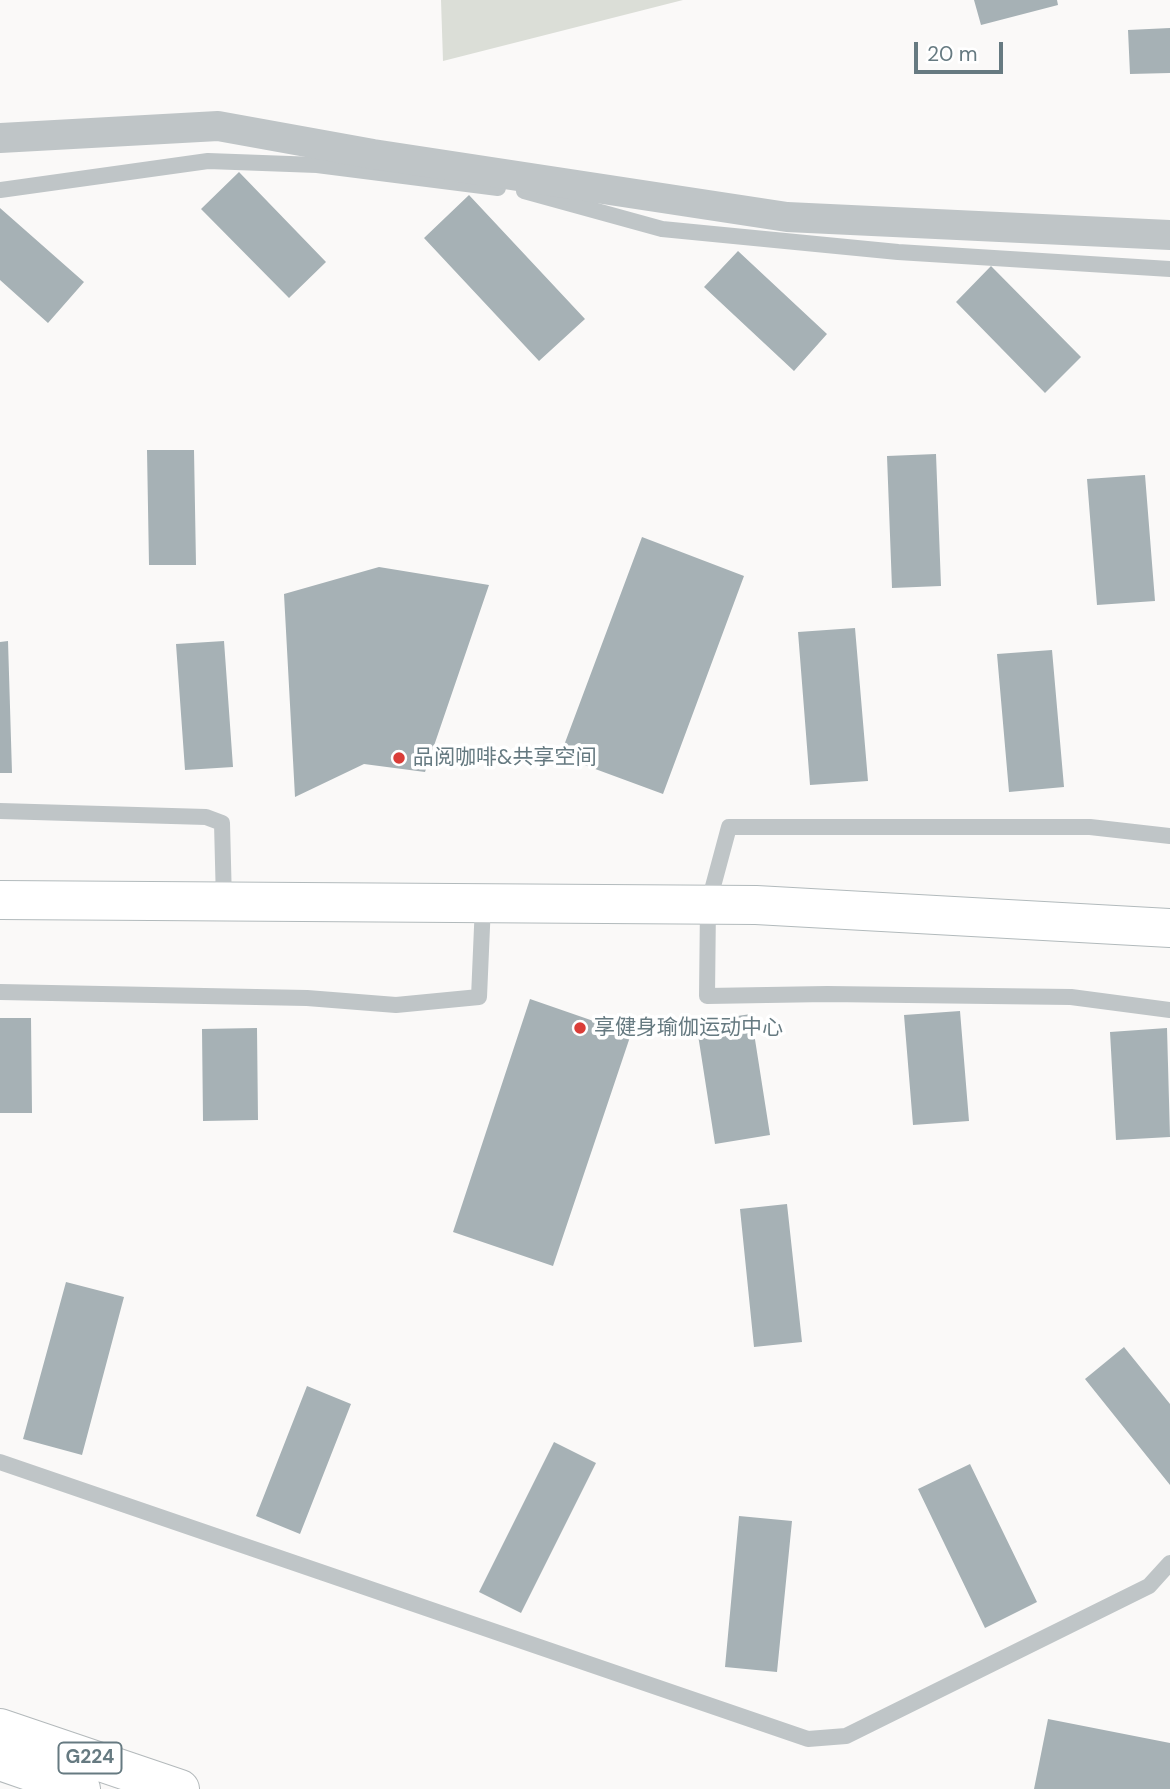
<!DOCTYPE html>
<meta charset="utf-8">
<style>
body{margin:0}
#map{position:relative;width:1170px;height:1789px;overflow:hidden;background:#faf9f8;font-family:"DM Sans",sans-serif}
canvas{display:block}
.scale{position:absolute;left:914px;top:42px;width:89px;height:32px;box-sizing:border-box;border:4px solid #667a81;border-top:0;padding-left:9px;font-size:21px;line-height:24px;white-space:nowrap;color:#667a81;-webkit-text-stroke:5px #fff;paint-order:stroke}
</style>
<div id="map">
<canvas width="1170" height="1789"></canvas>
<div class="scale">20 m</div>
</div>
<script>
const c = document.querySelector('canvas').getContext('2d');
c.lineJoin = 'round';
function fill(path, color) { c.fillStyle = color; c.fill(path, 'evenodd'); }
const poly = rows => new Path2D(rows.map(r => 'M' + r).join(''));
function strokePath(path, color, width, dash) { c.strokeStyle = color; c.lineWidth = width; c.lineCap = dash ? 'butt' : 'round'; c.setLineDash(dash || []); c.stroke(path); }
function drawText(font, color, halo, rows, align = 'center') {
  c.font = font + ' "DM Sans","Noto Sans SC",sans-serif'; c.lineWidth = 7; c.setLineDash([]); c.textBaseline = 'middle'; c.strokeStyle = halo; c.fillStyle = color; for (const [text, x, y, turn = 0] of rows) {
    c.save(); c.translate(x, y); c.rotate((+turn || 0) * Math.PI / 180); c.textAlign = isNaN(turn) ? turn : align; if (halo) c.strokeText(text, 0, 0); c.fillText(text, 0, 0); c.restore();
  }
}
fill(poly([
 [441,0,683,0,443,61]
]), '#dbded7');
fill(poly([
 [974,0,1057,0,1058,5,981,25],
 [1170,28,1170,73,1130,74,1128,30],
 [239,172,326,262,289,298,201,209],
 [469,195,585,319,539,361,424,238],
 [0,208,84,282,48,323,0,280],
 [738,251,827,334,794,371,704,287],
 [991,266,1081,357,1045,393,956,302],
 [147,450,194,450,196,565,149,565],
 [936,454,941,586,892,588,887,456],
 [1145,475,1155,601,1097,605,1087,479],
 [642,537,744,576,663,794,560,756],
 [379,567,489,585,425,772,364,764,295,797,284,594],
 [855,628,868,781,810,785,798,632],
 [8,641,12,773,0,773,0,642],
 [224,641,233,767,185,770,176,644],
 [1052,650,1064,787,1009,792,997,654],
 [530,999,631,1034,553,1266,453,1232],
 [960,1011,969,1121,913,1125,904,1015],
 [751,1014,770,1135,715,1144,696,1022],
 [0,1018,31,1018,32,1113,0,1113],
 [257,1028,258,1120,203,1121,202,1029],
 [1167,1028,1170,1137,1116,1140,1110,1032],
 [787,1204,802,1342,754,1347,740,1209],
 [66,1282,124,1297,82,1455,23,1439],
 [1124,1347,1170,1404,1170,1485,1085,1379],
 [307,1386,351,1404,300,1534,256,1516],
 [554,1442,596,1463,521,1613,479,1592],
 [970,1464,1037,1602,985,1628,918,1489],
 [739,1516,792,1521,777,1672,725,1667],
 [1048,1719,1170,1743,1170,1789,1034,1789]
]), '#a6b1b5');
const secondary = poly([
 [0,900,756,905,1170,928]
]);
const highway = poly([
 [0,1728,180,1789],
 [0,1761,81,1789]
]);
strokePath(secondary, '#b2babc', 40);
strokePath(highway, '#b3b9bb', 40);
strokePath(poly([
 [0,190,208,161,317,165,498,188],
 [524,191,662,229,898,252,1170,269],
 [0,811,206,817,222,823,224,902],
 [1170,836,1090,827,729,827,708,905,707,996,827,994,1071,997,1170,1010],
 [0,992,307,998,396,1005,479,997,483,904],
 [0,1462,808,1739,846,1736,1149,1586,1170,1563]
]), '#bfc5c7', 16);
strokePath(poly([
 [0,138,218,126,373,154,787,217,1170,235]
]), '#bfc5c7', 30);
strokePath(secondary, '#fff', 38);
strokePath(highway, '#fff', 38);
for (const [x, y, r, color] of [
 [399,758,7,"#da3d38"],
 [580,1028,7,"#da3d38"]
]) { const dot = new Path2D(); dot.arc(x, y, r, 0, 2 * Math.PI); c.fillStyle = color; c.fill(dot); strokePath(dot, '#fff', 2.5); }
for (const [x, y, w] of [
 [90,1758,63]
]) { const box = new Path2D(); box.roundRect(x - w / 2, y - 15.5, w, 31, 5); c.fillStyle = '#fff'; c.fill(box); strokePath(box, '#667a81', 2); }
drawText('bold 19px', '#667a81', null, [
 ["G224",90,1758]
]);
drawText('21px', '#667a81', '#fff', [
 ["品阅咖啡&共享空间",413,758],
 ["享健身瑜伽运动中心",594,1028]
], 'left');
</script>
